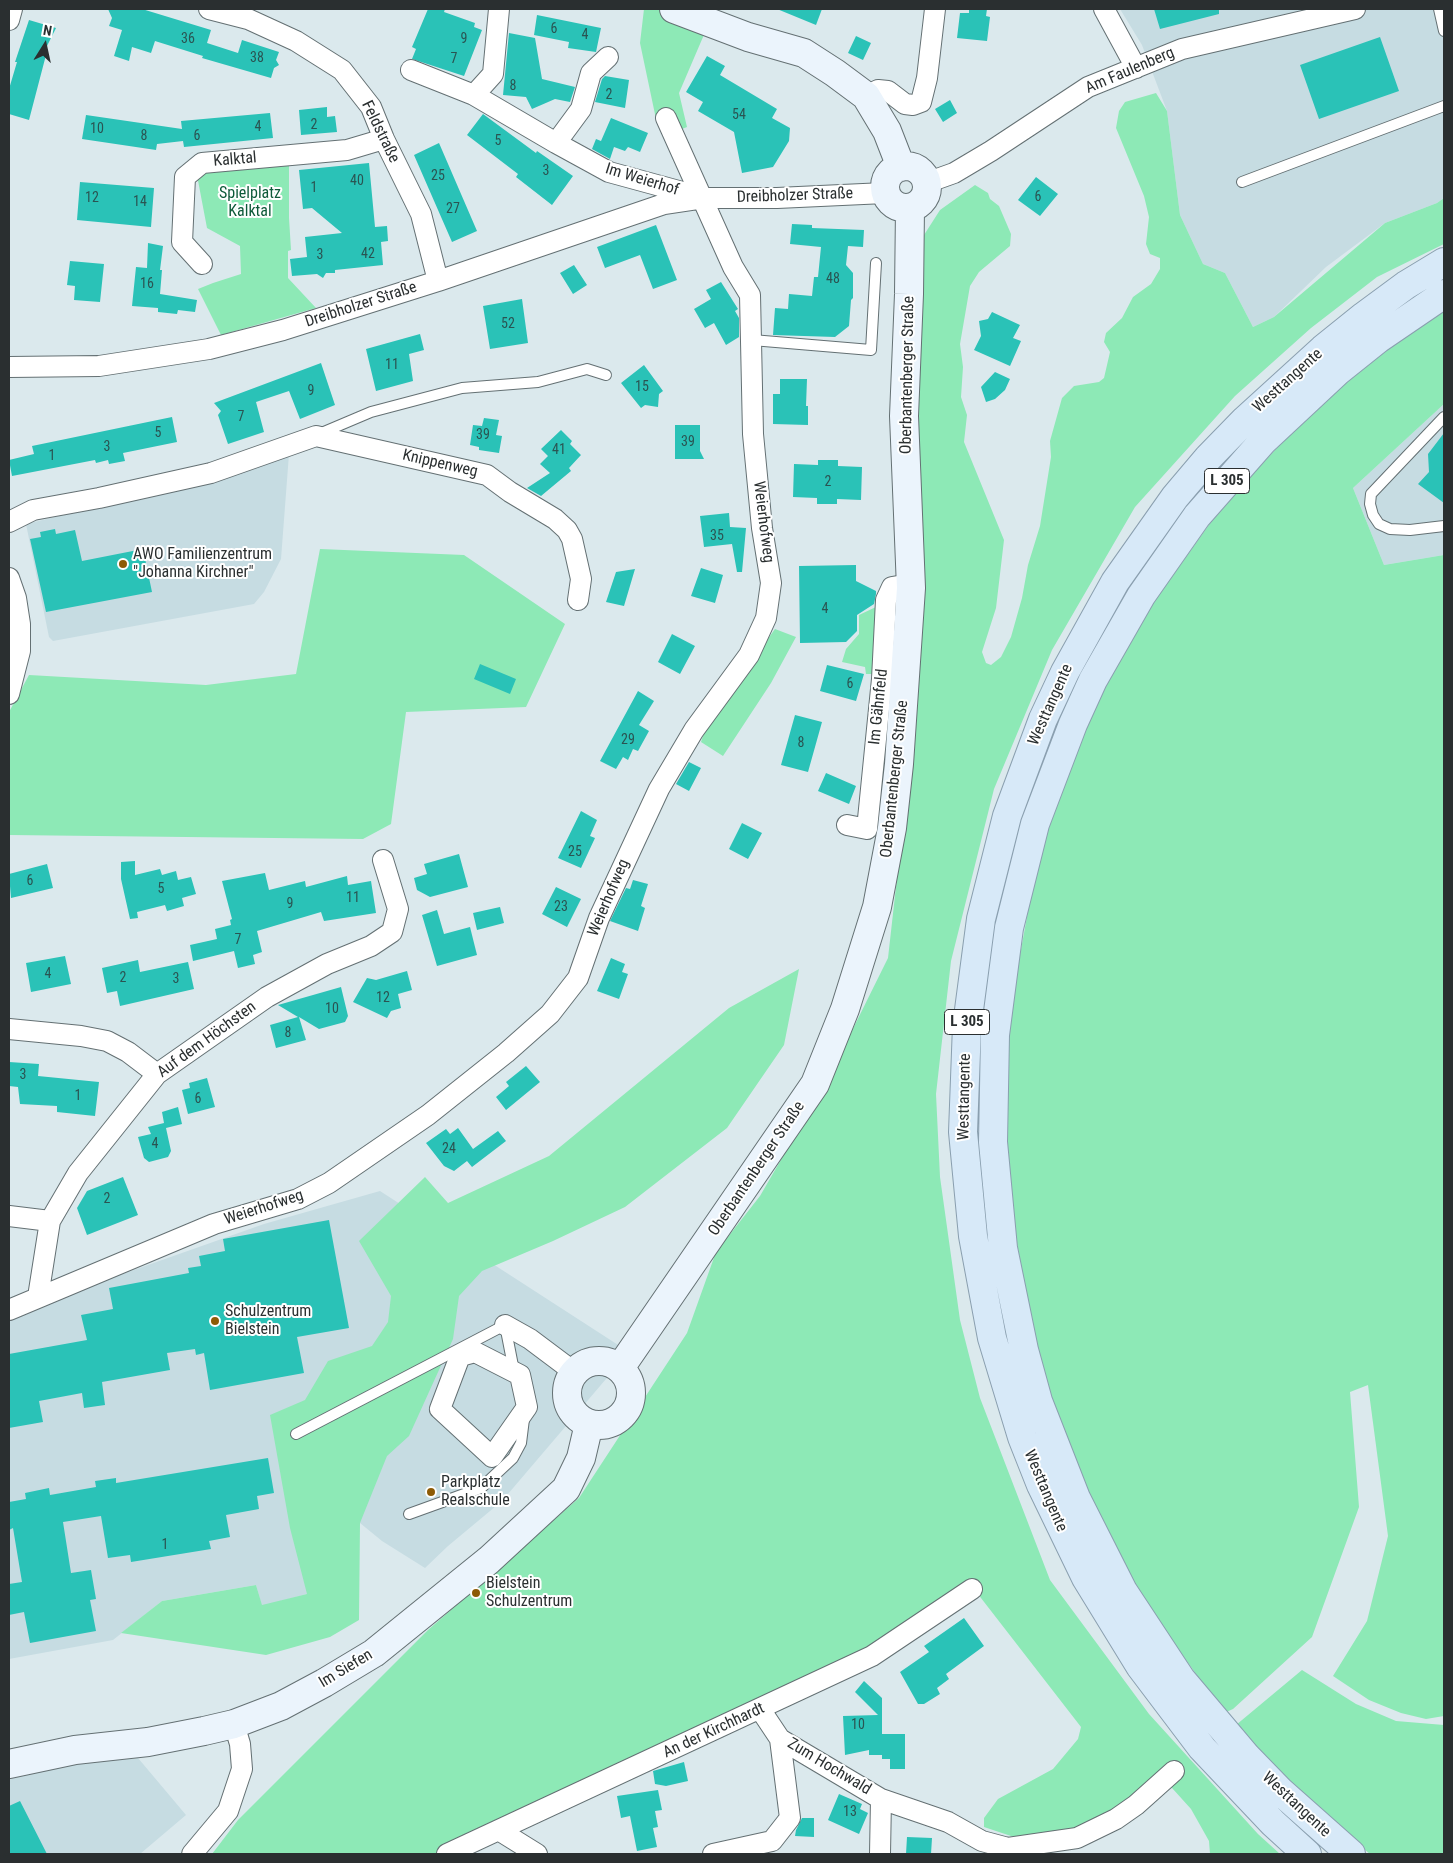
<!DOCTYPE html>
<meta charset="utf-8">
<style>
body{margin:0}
#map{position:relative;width:1453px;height:1863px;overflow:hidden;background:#dbe9ed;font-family:"Roboto Condensed",sans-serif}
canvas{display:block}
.frame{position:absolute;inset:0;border:10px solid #2a2f30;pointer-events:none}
.north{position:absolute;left:20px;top:20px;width:50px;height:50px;-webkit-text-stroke:4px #fff;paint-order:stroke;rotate:10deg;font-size:14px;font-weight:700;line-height:20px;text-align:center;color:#2a2f30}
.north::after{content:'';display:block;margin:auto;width:18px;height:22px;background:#2a2f30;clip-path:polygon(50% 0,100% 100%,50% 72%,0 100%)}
</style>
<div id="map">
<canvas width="1453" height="1863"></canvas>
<div class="frame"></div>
<div class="north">N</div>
</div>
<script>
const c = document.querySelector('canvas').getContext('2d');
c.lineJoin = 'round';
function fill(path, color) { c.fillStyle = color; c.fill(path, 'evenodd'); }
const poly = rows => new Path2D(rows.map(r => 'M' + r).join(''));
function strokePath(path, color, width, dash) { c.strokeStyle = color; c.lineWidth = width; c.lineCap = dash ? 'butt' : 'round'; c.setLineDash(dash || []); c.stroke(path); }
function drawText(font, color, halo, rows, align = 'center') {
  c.font = font + ' "Roboto Condensed",sans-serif'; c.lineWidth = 4; c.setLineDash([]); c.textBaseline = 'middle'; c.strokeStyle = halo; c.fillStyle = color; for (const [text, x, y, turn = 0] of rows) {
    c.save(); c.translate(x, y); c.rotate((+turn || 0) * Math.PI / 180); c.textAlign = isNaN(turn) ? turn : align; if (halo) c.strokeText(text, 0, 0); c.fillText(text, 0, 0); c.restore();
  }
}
fill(poly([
 [1120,9,1444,9,1444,198,1437,203,1385,223,1326,267,1274,317,1253,327,1225,273,1203,264,1180,215,1167,111,1142,45],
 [1444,404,1444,555,1384,565,1353,488],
 [289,454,281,559,264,592,254,604,53,641,49,637,26,524,213,479],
 [380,1191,629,1352,502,1501,448,1546,425,1568,382,1541,360,1523,307,1594,262,1606,256,1585,162,1601,113,1640,9,1659,9,1319,114,1277,264,1224],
 [138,1758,186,1815,140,1854,9,1854,9,1771]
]), '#c6dce2');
fill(poly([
 [644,9,660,9,706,30,679,93,687,127,677,131,656,119,640,43],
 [1156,93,1167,111,1180,215,1203,264,1225,273,1253,327,1274,317,1385,223,1437,203,1444,198,1444,244,1377,277,1311,328,1235,396,1135,507,1052,650,994,789,951,961,936,1094,940,1177,960,1320,980,1398,1050,1580,1149,1714,1258,1834,1280,1854,1210,1854,1209,1841,1191,1809,1163,1778,1085,1834,1017,1838,984,1827,984,1818,998,1799,1053,1769,1078,1739,1081,1727,974,1589,862,1659,437,1854,212,1854,238,1820,428,1630,579,1498,687,1333,716,1252,760,1196,830,1075,888,958,907,789,918,341,924,235,940,210,975,185,988,193,990,199,999,206,1011,234,1010,246,979,272,970,286,960,344,963,367,961,397,967,415,964,442,1004,540,996,608,982,652,986,663,991,665,1001,657,1011,637,1022,598,1028,565,1040,526,1051,457,1050,441,1062,398,1074,386,1099,382,1104,378,1110,352,1104,342,1106,333,1122,318,1133,297,1151,284,1160,269,1160,258,1150,254,1146,244,1149,217,1144,196,1116,128,1119,111,1125,102],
 [289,159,289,218,291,250,288,251,288,278,316,308,221,335,198,289,213,283,241,274,240,246,207,228,196,170],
 [1444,309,1444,404,1353,488,1384,565,1444,555,1444,1716,1426,1719,1401,1713,1369,1700,1333,1676,1367,1621,1388,1536,1368,1385,1350,1392,1359,1507,1312,1637,1233,1709,1224,1713,1130,1582,1081,1484,1037,1355,1010,1204,1004,1119,1011,1004,1035,873,1070,758,1127,640,1223,505,1314,409,1416,327],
 [320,549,464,555,565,624,526,707,406,712,391,824,363,839,9,835,9,712,29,675,206,685,296,674],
 [878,606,877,674,866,674,865,667,842,662,846,649,859,634,859,615],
 [775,629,796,637,771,683,723,756,701,742,708,721],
 [799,969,784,1045,727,1128,625,1207,553,1241,482,1271,459,1296,453,1339,409,1436,387,1456,360,1523,359,1620,330,1637,266,1655,121,1633,162,1601,256,1585,262,1605,307,1594,290,1528,270,1415,305,1400,328,1361,372,1346,388,1322,391,1296,359,1241,425,1177,448,1203,549,1156,729,1008],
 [1302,1670,1356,1704,1396,1721,1444,1725,1444,1854,1370,1854,1323,1815,1257,1753,1236,1725]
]), '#8de9b6');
fill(poly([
 [108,9,142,9,211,30,207,43,238,53,242,40,279,52,276,60,279,65,274,68,271,78,202,58,203,56,155,41,151,53,132,47,129,61,114,56,122,30,109,26,112,18],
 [428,9,445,9,444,12,475,23,474,27,482,30,464,76,412,59,416,49,412,47],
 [777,9,822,9,816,25],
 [969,9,987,9,986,16,990,17,987,41,957,38,960,13,969,13],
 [1154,9,1219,9,1219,14,1160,29],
 [537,15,601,28,596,52,568,48,569,42,534,35],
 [29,20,56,28,43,54,46,55,29,120,9,114,9,89,17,62,15,62],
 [509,33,535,38,542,79,575,87,570,102,555,99,532,109,526,97,503,95],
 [856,36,871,43,863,60,848,53],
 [1380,37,1399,91,1319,119,1300,65],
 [707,56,725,66,720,75,777,109,772,118,790,128,789,141,773,167,742,173,734,132,698,111,703,102,686,92],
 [605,76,629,80,625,108,595,102,602,79],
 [950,100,957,113,943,122,935,109],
 [327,107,327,117,335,116,337,132,301,135,299,110],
 [270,113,273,138,184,147,183,141,157,144,156,150,82,139,86,115,182,129,181,121],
 [483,114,536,153,537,151,573,176,552,205,516,177,518,174,467,135],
 [611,118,648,133,640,152,628,147,625,151,614,147,610,159,592,149,596,139,601,141],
 [439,143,477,231,452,242,414,155],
 [369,163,375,227,387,226,388,241,381,242,383,265,335,270,335,273,326,273,323,278,317,274,292,276,290,259,307,257,305,237,342,233,312,208,303,209,299,170],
 [1036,177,1058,194,1040,216,1018,200],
 [80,182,154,188,151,227,77,220],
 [792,224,812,225,812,228,864,230,863,247,848,246,846,265,853,273,853,298,851,300,849,326,835,337,773,335,775,308,788,309,789,294,812,296,814,277,818,277,821,247,790,244],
 [656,225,677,280,653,289,640,255,605,268,597,247],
 [148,243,163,246,160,270,162,270,160,294,197,300,195,312,178,310,177,314,158,312,158,308,132,306,136,267,147,268],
 [70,261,104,264,100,302,74,300,75,286,67,285],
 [574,265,587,285,573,294,560,273],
 [721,282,738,309,735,311,739,318,739,337,726,345,714,323,705,328,694,309,711,299,706,290],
 [522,299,528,343,490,349,483,306],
 [992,312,1020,325,1013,338,1021,341,1010,366,974,350,981,336,979,321,988,319],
 [420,334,424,350,409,354,413,381,376,391,366,349],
 [321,363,335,405,300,419,289,391,256,402,264,432,228,444,218,415,221,411,214,403],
 [644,365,663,391,659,394,658,407,645,405,641,408,621,383],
 [995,372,1010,379,1005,390,995,399,986,402,981,387],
 [780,379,807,379,806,406,808,406,808,425,773,424,773,394,780,394],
 [172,417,177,442,123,453,125,461,109,464,108,460,96,463,95,460,12,476,9,460,34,454,32,446],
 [484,418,499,420,496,435,502,436,499,453,479,450,479,447,470,445,473,425,482,426],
 [675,425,700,425,700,451,704,459,675,459],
 [561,430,572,441,570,444,581,455,569,468,571,471,541,496,527,488,550,473,540,464,548,456,541,449],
 [1444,433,1444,503,1418,484,1429,472,1428,454],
 [818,460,838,460,838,466,862,467,861,500,837,499,837,504,817,504,817,498,793,497,794,464,818,465],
 [729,513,730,527,746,528,742,572,737,572,732,544,704,547,700,516],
 [55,529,56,534,75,530,82,561,143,549,152,592,46,612,30,539,41,537,40,532],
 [856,565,856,581,876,591,876,594,874,604,857,615,857,631,846,642,800,643,799,566],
 [701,568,723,575,715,603,691,596],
 [635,569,624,606,606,602,616,572],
 [672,634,695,646,680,674,658,662],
 [480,664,516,679,510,694,474,679],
 [827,665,864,674,856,701,820,691],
 [638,691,654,701,639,725,649,731,638,751,633,749,628,760,623,757,616,769,600,761],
 [795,715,822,722,808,772,781,765],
 [689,762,701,768,689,791,676,784],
 [826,773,856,786,849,804,818,791],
 [581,811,597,820,590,836,595,838,581,868,558,858],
 [742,823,762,833,748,859,729,849],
 [459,854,468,887,430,897,417,890,414,878,427,874,424,864],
 [135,861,135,875,160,869,162,875,176,871,178,880,191,877,196,894,182,898,184,906,167,911,165,905,137,912,138,918,130,919,121,879,121,862],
 [47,864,53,888,11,898,9,874],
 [265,873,269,890,305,881,306,887,347,876,348,885,371,881,376,913,324,921,321,912,257,931,262,952,253,955,255,964,238,968,234,951,193,961,190,945,217,939,215,929,231,925,230,920,232,919,222,881],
 [633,880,648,884,641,906,645,908,638,931,610,921,626,888,630,889],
 [556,887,581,899,567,927,542,914],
 [500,907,504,923,477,930,473,913],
 [437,910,444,934,470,927,477,955,437,966,422,915],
 [65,956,71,984,31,992,26,963],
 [611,958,625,964,622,972,628,974,619,999,597,991],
 [138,960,140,972,188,962,194,989,120,1006,117,991,107,993,102,968],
 [407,971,412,990,398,994,401,1008,391,1011,387,1018,353,1002,367,978,376,980],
 [341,987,348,1016,345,1022,319,1029,299,1017,306,1040,276,1048,270,1025,298,1017,278,1005],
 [9,1062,39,1064,38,1076,99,1082,95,1116,57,1112,57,1106,20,1104,18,1087,9,1086],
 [526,1066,540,1082,506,1110,496,1097,509,1086,506,1082],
 [207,1078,215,1107,188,1114,182,1090,190,1088,189,1083],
 [178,1107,182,1124,166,1128,171,1151,168,1157,149,1162,144,1158,138,1137,151,1134,148,1127,164,1123,162,1112],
 [458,1128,473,1149,498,1131,506,1141,472,1167,467,1161,454,1171,444,1166,426,1143,446,1129,450,1134],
 [123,1177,138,1215,87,1235,77,1208,87,1191],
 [329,1220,349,1328,297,1337,304,1373,210,1390,204,1353,196,1355,195,1349,167,1353,170,1370,102,1382,105,1405,84,1408,82,1393,39,1401,43,1422,9,1428,9,1354,87,1340,81,1315,113,1309,109,1288,189,1273,188,1268,201,1266,199,1256,225,1251,223,1239],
 [268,1458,274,1493,257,1496,259,1509,226,1515,230,1537,209,1541,211,1549,131,1562,130,1555,108,1558,101,1516,63,1522,71,1573,91,1570,96,1599,90,1600,96,1631,30,1643,24,1612,9,1615,9,1584,22,1582,13,1528,9,1530,9,1502,26,1499,25,1493,49,1488,50,1495,96,1487,95,1481,116,1478,116,1483],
 [964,1618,984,1646,946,1674,949,1679,937,1688,940,1694,924,1704,918,1704,900,1672,929,1652,924,1646],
 [864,1681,882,1698,882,1734,905,1734,905,1769,890,1769,890,1759,882,1759,882,1755,869,1755,869,1750,845,1755,843,1716,878,1715,855,1692],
 [684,1762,688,1781,666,1786,655,1784,653,1771],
 [658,1790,662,1810,655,1811,658,1827,653,1828,657,1847,637,1851,630,1816,621,1818,617,1796],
 [839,1794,862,1804,860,1809,868,1813,859,1834,828,1820],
 [20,1801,47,1854,9,1854,9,1806],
 [802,1818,814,1818,814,1837,795,1836,796,1830],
 [907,1837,932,1838,931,1854,906,1854]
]), '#2ac2b7');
const service = poly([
 [1439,9,1444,31],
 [1242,182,1444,106],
 [752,340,871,350,876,263],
 [1444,417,1371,494,1370,504,1373,515,1379,524,1390,529,1410,530,1444,526],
 [319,434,371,412,462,388,538,382,587,369,606,375],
 [296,1434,505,1325,514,1371],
 [409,1514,481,1488,513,1458,521,1443,524,1419]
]);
const minor = poly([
 [209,9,248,19,296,41,342,70,371,107,384,139,421,214,438,281],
 [1104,9,1136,68],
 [9,20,12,9],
 [411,70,474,95,556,143,581,109,591,73,608,57],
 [474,95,493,74,499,9],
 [866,96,878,90,888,91,905,104,913,105,921,102,927,78,935,9],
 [556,143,609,172,697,196],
 [926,183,954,173,991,151,1088,87,1182,49,1355,9],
 [202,264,182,242,185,177,202,163,347,150,384,139],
 [9,367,99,366,209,349,283,330,438,281,664,204,704,198,777,198,885,193],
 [9,522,33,510,99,498,211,473,316,436,487,475,510,492,555,519,567,530,572,539,581,579,578,600],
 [9,578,16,598,20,624,20,651,9,694],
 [847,825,867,829,882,679,886,600,892,587,898,586,911,588],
 [9,1029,81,1036,107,1041,128,1052,157,1074],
 [9,1216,50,1221],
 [38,1297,50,1221,78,1173,157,1074,267,997,327,964,371,946,392,932,398,909,383,860],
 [9,1310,214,1224,298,1199,329,1183,428,1115,506,1053,550,1014,578,978,599,918,659,789,694,730,749,655,766,618,771,583,762,528,753,434,750,295,733,267,666,118],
 [505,1325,530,1339,574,1372],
 [475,1352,520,1375,527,1407,492,1457,440,1409,460,1356,475,1352],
 [760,1709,780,1739,881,1799,948,1822,982,1841,1008,1848,1077,1838,1116,1819,1136,1805,1174,1771],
 [500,1831,537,1854],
 [192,1854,228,1811,242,1769,240,1744,234,1724],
 [447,1854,872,1656,972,1589],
 [713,1854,772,1841,790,1818,780,1739],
 [880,1854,881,1799]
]);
const secondary = poly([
 [674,9,748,37,804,53,835,73,866,96,887,131,901,167],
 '885 187a21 21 0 1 1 42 0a21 21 0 1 1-42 0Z',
 '567 1393a32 32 0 1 1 64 0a32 32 0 1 1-64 0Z',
 [620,1368,815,1084,845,1009,877,907,892,828,899,764,911,588,904,416,909,294,910,208],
 [9,1764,75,1750,148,1742,204,1731,234,1724,281,1706,324,1683,374,1653,489,1560,566,1489,581,1458,589,1424]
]);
const primary = poly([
 [1307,1854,1273,1823,1202,1748,1140,1666,1086,1578,1041,1485,1022,1437,992,1338,973,1236,963,1132,967,1025,981,919,1007,816,1043,719,1065,672,1115,582,1175,497,1208,458,1245,420,1323,349,1364,316,1406,285,1444,262],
 [1351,1854,1280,1791,1246,1756,1181,1679,1123,1591,1076,1498,1038,1401,1024,1350,1003,1248,993,1142,995,1035,1009,928,1035,824,1073,724,1093,680,1141,596,1197,516,1263,441,1338,371,1378,339,1444,294]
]);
strokePath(service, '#647073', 12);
strokePath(minor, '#647073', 22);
strokePath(secondary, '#647073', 30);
strokePath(primary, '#8a9faf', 30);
strokePath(service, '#fff', 10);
strokePath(minor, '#fff', 20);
strokePath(secondary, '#ebf4fc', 28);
strokePath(primary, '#d7e9f8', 28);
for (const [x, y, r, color] of [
 [123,564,5,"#8d5b06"],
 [215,1321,5,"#8d5b06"],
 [431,1492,5,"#8d5b06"],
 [476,1593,5,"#8d5b06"]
]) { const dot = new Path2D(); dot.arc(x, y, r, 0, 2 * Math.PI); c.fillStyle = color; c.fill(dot); strokePath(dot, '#fff', 2); }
drawText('14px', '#2a5452', null, [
 ["6",554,29],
 ["4",585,35],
 ["36",188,39],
 ["9",464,39],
 ["38",257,58],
 ["7",454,59],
 ["8",513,86],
 ["2",609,95],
 ["54",739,115],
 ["2",314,125],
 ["4",258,127],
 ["10",97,129],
 ["8",144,136],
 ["6",197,136],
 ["5",498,141],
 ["3",546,171],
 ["25",438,176],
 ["40",357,181],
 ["1",314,188],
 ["6",1038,197],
 ["12",92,198],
 ["14",140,202],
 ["27",453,209],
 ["42",368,254],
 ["3",320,255],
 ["48",833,279],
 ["16",147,284],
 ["52",508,324],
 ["11",392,365],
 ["15",642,387],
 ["9",311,391],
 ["7",241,417],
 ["5",158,433],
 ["39",483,435],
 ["39",688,442],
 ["3",107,447],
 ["41",559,450],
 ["1",52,456],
 ["2",828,482],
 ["35",717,536],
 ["4",825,609],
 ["6",850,684],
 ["29",628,740],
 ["8",801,743],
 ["25",575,852],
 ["6",30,881],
 ["5",161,889],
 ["11",353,898],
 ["9",290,904],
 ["23",561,907],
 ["7",238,940],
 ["4",48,974],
 ["2",123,978],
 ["3",176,979],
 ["12",383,998],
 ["10",332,1009],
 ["8",288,1033],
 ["3",23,1075],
 ["1",78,1096],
 ["6",198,1099],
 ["4",155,1144],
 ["24",449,1149],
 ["2",107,1199],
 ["1",165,1545],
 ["10",858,1725],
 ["13",850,1812]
]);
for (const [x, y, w] of [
 [1227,481,45],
 [967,1022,45]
]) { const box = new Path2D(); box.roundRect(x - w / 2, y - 12.5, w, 25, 4); c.fillStyle = '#fff'; c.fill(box); strokePath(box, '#2a2f30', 1); }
drawText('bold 15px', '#2a2f30', null, [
 ["L 305",1227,481],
 ["L 305",967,1022]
]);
drawText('16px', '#2a2f30', '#fff', [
 ["Am Faulenberg",1130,71,-23],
 ["Feldstraße",380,132,64],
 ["Kalktal",235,160,-5],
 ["Im Weierhof",642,180,17],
 ["Dreibholzer Straße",795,196,-2],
 ["Dreibholzer Straße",361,305,-18],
 ["Oberbantenberger Straße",908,375,-89],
 ["Westtangente",1288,381,-42],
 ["Knippenweg",440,464,13],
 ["Weierhofweg",763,522,83],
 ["Westtangente",1051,705,-66],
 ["Im Gähnfeld",879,707,-84],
 ["Oberbantenberger Straße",895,779,-84],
 ["Weierhofweg",609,898,-67],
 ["Auf dem Höchsten",207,1040,-36],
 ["Westtangente",965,1097,-89],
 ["Oberbantenberger Straße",757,1169,-56],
 ["Weierhofweg",264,1208,-18],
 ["Westtangente",1045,1491,67],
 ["Im Siefen",346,1669,-31],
 ["An der Kirchhardt",714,1731,-25],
 ["Zum Hochwald",829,1767,31],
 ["Westtangente",1296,1805,43]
]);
drawText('16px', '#0d5a39', '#fff', [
 ["Spielplatz",250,194],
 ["Kalktal",250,212]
]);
drawText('16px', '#2a2f30', '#fff', [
 ["AWO Familienzentrum",133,555],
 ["\"Johanna Kirchner\"",133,573],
 ["Schulzentrum",225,1312],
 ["Bielstein",225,1330],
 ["Parkplatz",441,1483],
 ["Realschule",441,1501],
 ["Bielstein",486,1584],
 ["Schulzentrum",486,1602]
], 'left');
</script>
